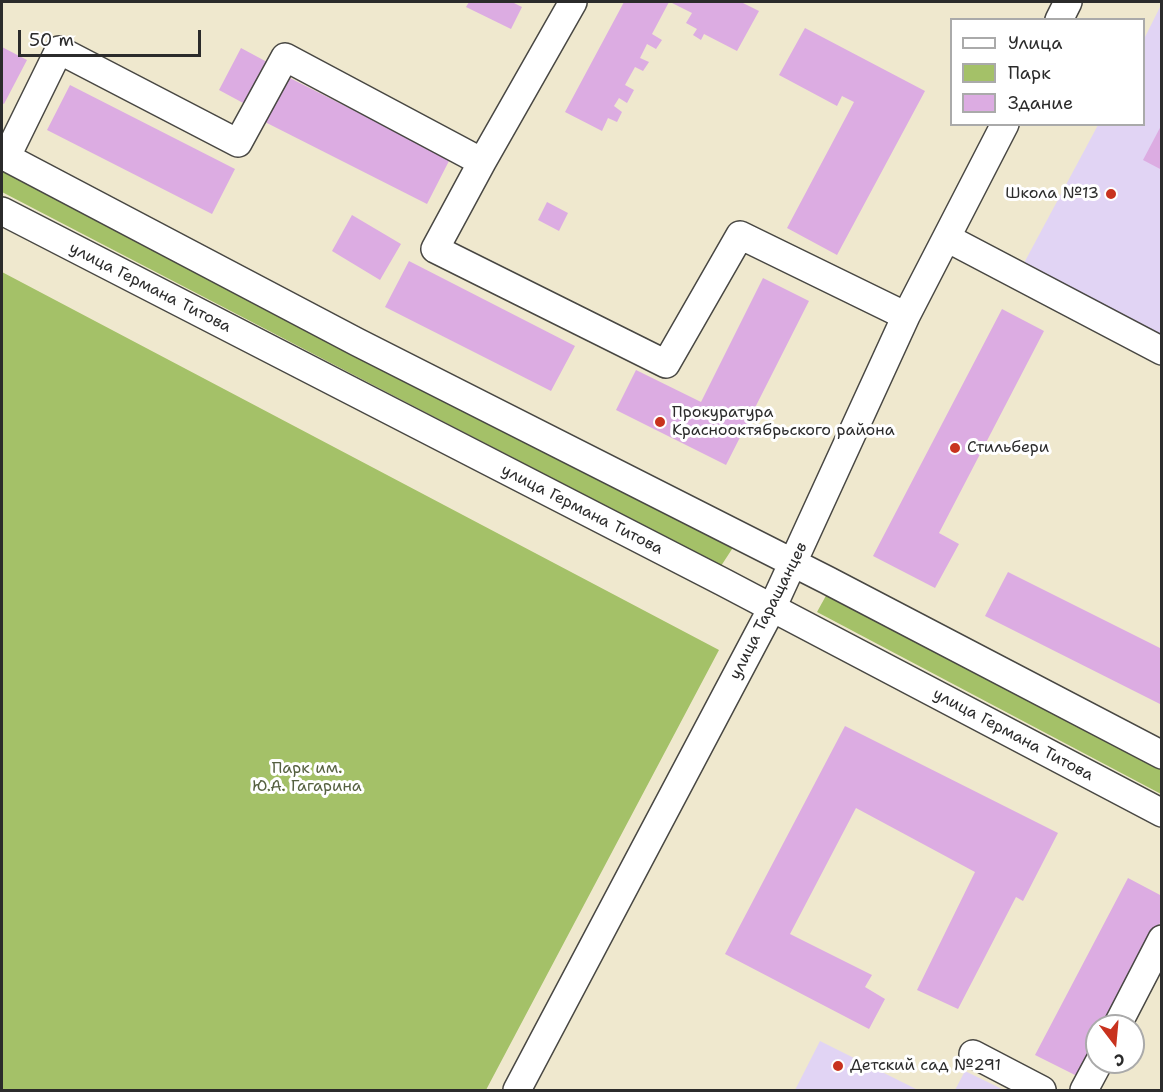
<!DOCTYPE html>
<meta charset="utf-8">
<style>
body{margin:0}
#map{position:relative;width:1163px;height:1092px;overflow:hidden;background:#efe8ce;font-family:"Shantell Sans",sans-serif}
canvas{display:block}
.frame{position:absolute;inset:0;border:3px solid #2b2b2b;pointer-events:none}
.legend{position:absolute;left:950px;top:18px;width:195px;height:108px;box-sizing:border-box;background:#fff;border:2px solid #aaa;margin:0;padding:8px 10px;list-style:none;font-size:18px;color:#2b2b2b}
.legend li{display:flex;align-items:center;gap:12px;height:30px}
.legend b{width:30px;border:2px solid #aaa}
.north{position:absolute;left:1085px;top:1014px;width:60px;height:60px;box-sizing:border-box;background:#fff;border:2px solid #aaa;border-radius:50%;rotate:164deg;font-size:16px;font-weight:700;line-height:24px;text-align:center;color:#2b2b2b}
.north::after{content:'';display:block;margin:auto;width:21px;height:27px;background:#c8321e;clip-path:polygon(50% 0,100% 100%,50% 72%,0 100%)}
.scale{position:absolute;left:18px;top:30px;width:183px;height:27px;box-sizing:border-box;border:3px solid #2b2b2b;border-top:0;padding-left:8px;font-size:18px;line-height:21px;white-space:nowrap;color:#2b2b2b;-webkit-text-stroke:4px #fff;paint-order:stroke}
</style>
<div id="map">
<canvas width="1163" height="1092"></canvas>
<div class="frame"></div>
<ul class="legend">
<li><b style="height:8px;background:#fff"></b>Улица</li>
<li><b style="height:16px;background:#a4c168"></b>Парк</li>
<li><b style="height:16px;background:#dcace2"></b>Здание</li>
</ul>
<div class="north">С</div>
<div class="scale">50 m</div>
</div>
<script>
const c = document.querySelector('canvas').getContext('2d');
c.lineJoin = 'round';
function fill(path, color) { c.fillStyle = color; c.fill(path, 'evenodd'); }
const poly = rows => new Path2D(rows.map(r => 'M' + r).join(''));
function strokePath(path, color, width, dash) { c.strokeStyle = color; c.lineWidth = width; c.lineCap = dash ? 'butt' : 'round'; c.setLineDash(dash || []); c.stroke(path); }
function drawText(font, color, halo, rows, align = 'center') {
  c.font = font + ' "Shantell Sans",sans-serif'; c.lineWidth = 6; c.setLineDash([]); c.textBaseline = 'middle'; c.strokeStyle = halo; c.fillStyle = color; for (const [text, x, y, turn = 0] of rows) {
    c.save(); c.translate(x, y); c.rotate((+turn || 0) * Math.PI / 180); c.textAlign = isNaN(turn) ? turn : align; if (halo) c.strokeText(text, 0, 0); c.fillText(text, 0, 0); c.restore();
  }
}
fill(poly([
 [1161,5,1161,338,1024,263,1098,125,1144,124,1144,39],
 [820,1041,918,1090,795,1090],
 [965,1071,1004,1090,955,1090]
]), '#e1d4f4');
fill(poly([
 [2,166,734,546,721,566,2,192],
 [2,272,719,650,486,1090,2,1090],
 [828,592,1161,766,1161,794,817,612]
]), '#a4c168');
fill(poly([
 [469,2,512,2,522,7,511,29,466,7],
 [624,2,669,2,652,34,662,40,656,49,647,44,640,58,649,62,643,71,635,67,625,85,634,90,627,103,619,98,614,106,622,112,617,122,608,118,602,131,565,112],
 [670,2,741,2,759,11,737,51,704,34,701,40,693,35,697,29,686,23,692,13],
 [805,28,925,91,837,255,787,228,854,102,842,96,837,106,779,75],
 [2,47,27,60,4,104,2,103],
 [241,48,267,62,245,104,219,90],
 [284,75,450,159,427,204,261,120],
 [70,85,235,169,212,214,47,130],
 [1162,124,1162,170,1143,160],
 [547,202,568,213,559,231,538,220],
 [352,215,401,244,380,280,332,251],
 [409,261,575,346,551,391,385,307],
 [763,278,809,301,726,465,616,410,636,370,701,402],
 [1002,309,1044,331,939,533,959,544,935,588,873,556],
 [1008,572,1162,649,1162,705,985,616],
 [845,726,1058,833,1023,901,1016,897,958,1009,917,990,975,872,856,808,790,934,872,975,865,987,885,999,869,1029,725,954],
 [1128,878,1162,896,1162,919,1106,1026,1097,1026,1097,1043,1079,1077,1035,1055]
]), '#dcace2');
const minor = poly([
 [1059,20,1068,2],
 [2,155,357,342,827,580,1162,755],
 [6,158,59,50,238,143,285,57,482,162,435,249,666,364,740,235,906,316],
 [482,162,573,2],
 [2,211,723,582,1162,813],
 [947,238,1162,351],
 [1117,1026,1162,939],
 [973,1054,1042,1090],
 [517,1090,772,608,906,316,1005,124],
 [1084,1090,1099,1062]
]);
strokePath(minor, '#484743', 30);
strokePath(minor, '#fff', 27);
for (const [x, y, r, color] of [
 [1111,194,6,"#c8321e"],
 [660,422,6,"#c8321e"],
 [955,448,6,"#c8321e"],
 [838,1066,6,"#c8321e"]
]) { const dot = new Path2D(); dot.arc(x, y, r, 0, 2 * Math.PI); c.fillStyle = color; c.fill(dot); strokePath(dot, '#fff', 2); }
drawText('16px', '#2b2b2b', '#fff', [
 ["Школа №13",1099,194,"right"],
 ["Прокуратура",672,413],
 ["Краснооктябрьского района",672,431],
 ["Стильбери",967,448],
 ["Детский сад №291",850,1066]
], 'left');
drawText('16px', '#2b2b2b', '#fff', [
 ["улица Германа Титова",150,288,27],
 ["улица Германа Титова",582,510,27],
 ["улица Таращанцев",769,611,-63],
 ["улица Германа Титова",1013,735,28]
]);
drawText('16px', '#556040', '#fff', [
 ["Парк им.",307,769],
 ["Ю.А. Гагарина",307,787]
]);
</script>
